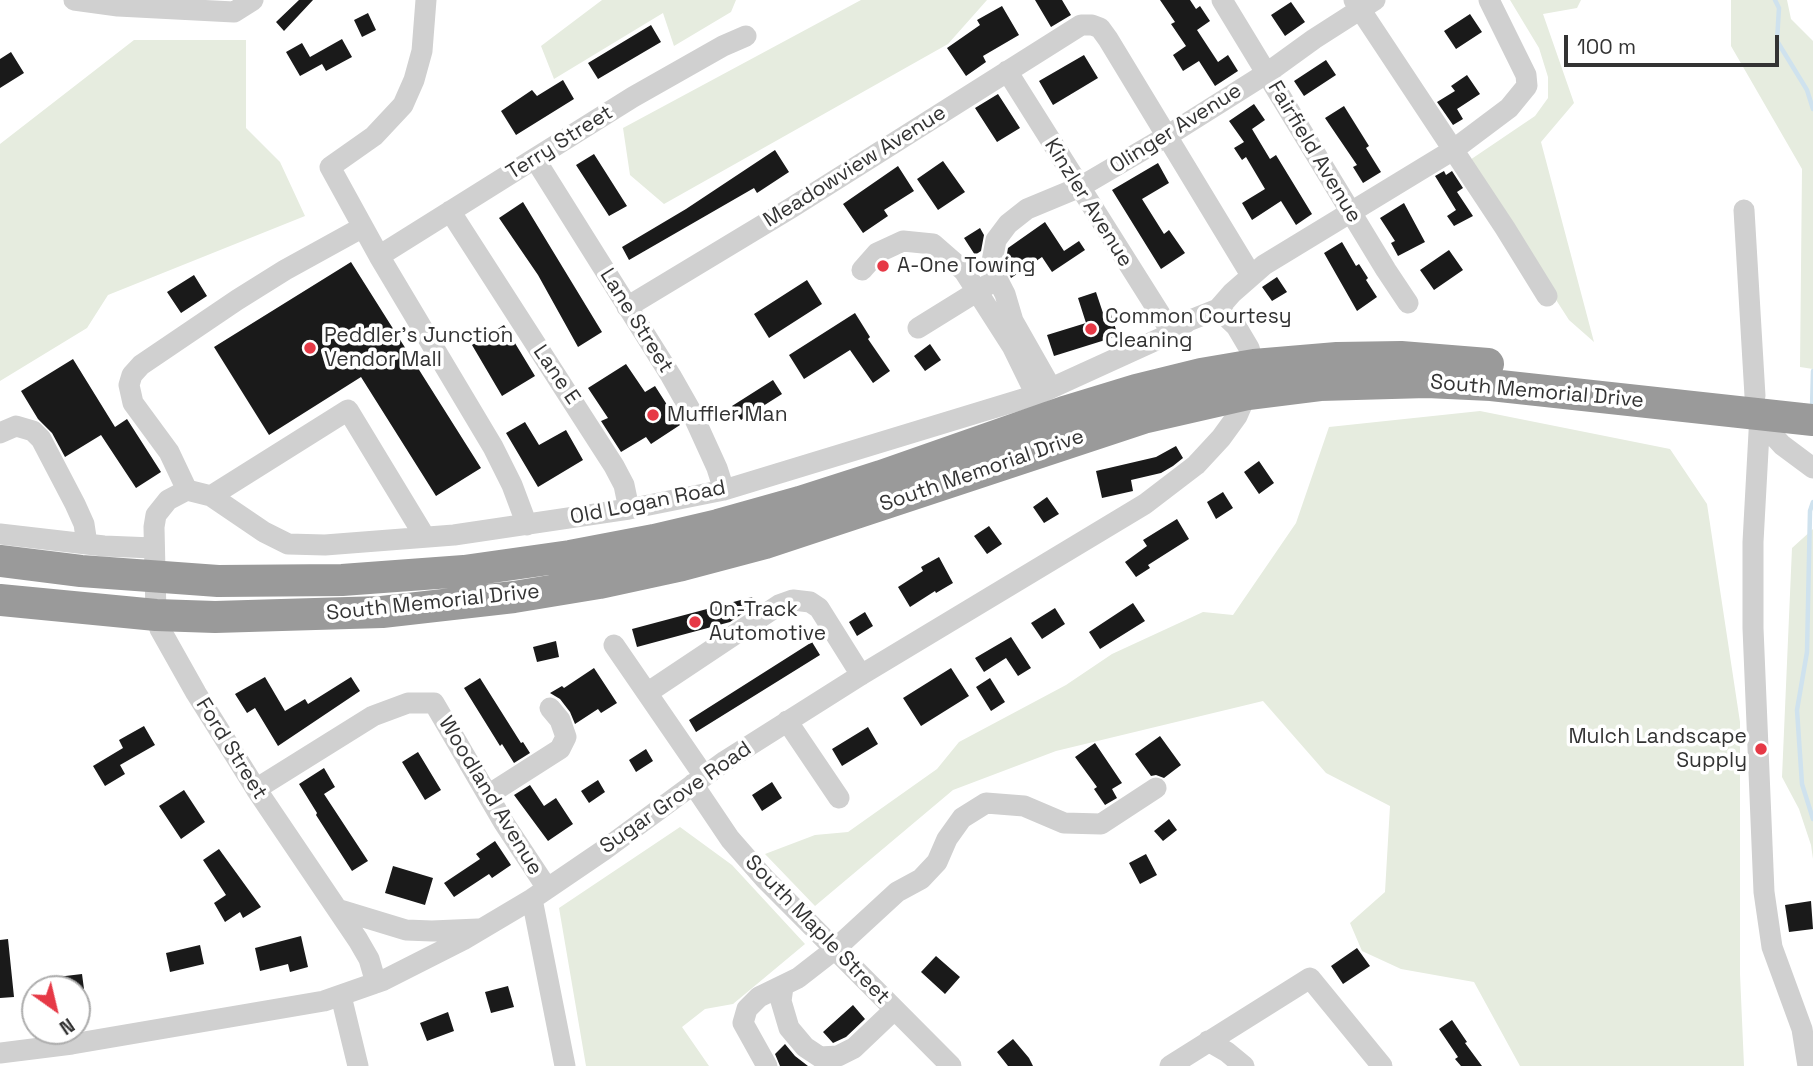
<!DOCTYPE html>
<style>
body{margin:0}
#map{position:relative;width:1813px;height:1066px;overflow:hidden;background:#fff;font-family:"Space Grotesk",sans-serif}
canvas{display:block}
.north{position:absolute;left:21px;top:975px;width:70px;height:70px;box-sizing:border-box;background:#fff;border:2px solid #adadad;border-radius:50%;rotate:146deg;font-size:19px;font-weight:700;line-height:28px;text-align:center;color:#333}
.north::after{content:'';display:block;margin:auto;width:24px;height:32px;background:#e63946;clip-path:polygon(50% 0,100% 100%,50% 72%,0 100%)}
.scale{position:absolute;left:1564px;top:35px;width:215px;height:32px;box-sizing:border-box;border:4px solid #333;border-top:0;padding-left:9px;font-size:21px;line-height:24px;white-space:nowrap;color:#333;-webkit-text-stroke:5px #fff;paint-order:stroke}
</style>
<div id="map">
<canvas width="1813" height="1066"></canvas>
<div class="north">N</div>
<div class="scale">100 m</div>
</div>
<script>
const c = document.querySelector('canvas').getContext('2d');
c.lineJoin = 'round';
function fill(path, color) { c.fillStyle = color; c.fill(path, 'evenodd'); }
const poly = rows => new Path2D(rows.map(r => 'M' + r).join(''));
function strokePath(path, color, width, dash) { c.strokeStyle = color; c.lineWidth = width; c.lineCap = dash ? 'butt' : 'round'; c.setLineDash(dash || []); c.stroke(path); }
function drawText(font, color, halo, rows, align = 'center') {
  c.font = font + ' "Space Grotesk",sans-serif'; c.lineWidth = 7; c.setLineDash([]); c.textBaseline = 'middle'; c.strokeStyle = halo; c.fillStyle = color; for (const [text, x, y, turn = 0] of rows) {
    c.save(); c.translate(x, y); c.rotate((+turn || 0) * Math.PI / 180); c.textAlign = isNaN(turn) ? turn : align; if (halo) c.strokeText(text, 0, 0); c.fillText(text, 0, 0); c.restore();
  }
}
fill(poly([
 [602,0,736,0,731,12,674,46,663,13,554,79,541,46],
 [861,0,987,0,948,44,664,204,630,175,623,128],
 [1510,0,1581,0,1577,8,1543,14,1574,103,1541,142,1594,342,1569,320,1467,162,1535,116,1548,98,1548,77,1539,48],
 [1731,0,1787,0,1791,19,1813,41,1813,369,1800,367,1802,169,1731,46],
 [134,40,246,40,246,128,280,162,305,216,108,295,87,328,0,381,0,144],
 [1480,411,1670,449,1707,504,1740,722,1740,974,1744,1066,1520,1066,1474,982,1401,969,1362,951,1350,923,1385,892,1390,806,1326,773,1263,701,1056,751,953,790,815,906,765,854,815,835,848,832,937,769,959,742,1066,685,1112,654,1203,612,1233,615,1296,523,1329,427],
 [1813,529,1813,859,1811,845,1799,809,1782,777,1792,548],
 [680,827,732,865,805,944,733,1004,705,1009,682,1027,709,1066,586,1066,559,908]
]), '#e6ecdf');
strokePath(poly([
 [1775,0,1779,8,1777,41,1807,90,1813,109],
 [1812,408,1813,371],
 [1813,502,1810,511,1807,652,1797,710,1802,784,1813,819]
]), '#cfe2ee', 4.5);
fill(poly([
 [299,0,313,0,284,31,276,22],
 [1035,0,1062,0,1071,15,1051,27],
 [1160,0,1190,0,1196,9,1200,6,1210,21,1197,30,1218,62,1228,55,1238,71,1215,86,1199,61,1183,71,1173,55,1186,46,1171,24,1175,22],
 [1291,2,1305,22,1285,36,1271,15],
 [1002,6,1019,35,983,56,986,62,966,76,947,48,980,25,977,20],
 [368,13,376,30,362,37,354,20],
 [1470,14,1482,32,1456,49,1444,31],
 [651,25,661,42,598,79,588,63],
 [342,39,352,57,326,71,322,64,300,76,286,52,302,43,310,57],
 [11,52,24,73,0,88,0,59],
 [1084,55,1098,78,1053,105,1039,81],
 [1326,60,1336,75,1304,96,1294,81],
 [1467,75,1480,94,1457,109,1463,119,1453,125,1437,102,1455,91,1451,86],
 [563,80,574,99,516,135,501,111,532,90,537,96],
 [998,94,1020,128,997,142,975,108],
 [1254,104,1265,120,1252,129,1270,159,1276,155,1312,214,1296,225,1281,201,1252,220,1242,203,1265,189,1246,157,1242,160,1234,148,1244,142,1229,121],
 [1344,106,1369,146,1366,148,1381,172,1363,183,1353,167,1357,165,1325,118],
 [775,150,789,172,757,193,754,188,629,260,622,247,686,209],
 [594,154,627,206,609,216,576,165],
 [943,161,965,192,938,210,917,179],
 [1158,163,1169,183,1142,199,1164,234,1169,230,1185,253,1161,269,1112,190],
 [898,166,914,191,884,210,888,216,863,233,843,204],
 [1444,171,1446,175,1452,171,1463,188,1457,192,1473,216,1454,226,1447,216,1456,210,1435,176],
 [523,202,602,332,578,347,538,275,499,218],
 [1404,203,1425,242,1398,256,1391,243,1395,241,1380,218],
 [1045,222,1064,251,1079,241,1085,250,1052,272,1042,257,1011,278,1005,265,1008,248],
 [980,228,984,235,981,251,975,255,964,238],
 [1342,242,1356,266,1359,264,1368,278,1366,280,1377,297,1357,311,1324,253],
 [1449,250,1463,270,1434,290,1420,270],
 [351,262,481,468,436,496,361,377,269,435,214,347],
 [194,275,207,296,181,313,167,292],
 [1277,277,1287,292,1272,301,1262,287],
 [807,280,822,304,769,338,754,314],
 [1096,292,1103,313,1110,311,1118,336,1054,356,1047,335,1086,323,1078,298],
 [855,313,870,337,868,339,890,371,873,383,850,350,804,379,789,355],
 [504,325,535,376,502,396,472,345],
 [930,344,941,360,925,371,914,356],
 [73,359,115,427,127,419,161,472,136,488,101,435,65,457,52,433,38,419,21,391],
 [626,364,645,392,655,386,680,425,651,444,646,437,621,452,601,421,608,418,588,388],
 [773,380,782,394,741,420,732,406],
 [525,422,539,445,566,430,583,460,538,487,506,433],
 [1176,446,1183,458,1173,466,1161,473,1131,480,1133,491,1102,498,1096,471,1156,457],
 [1259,461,1274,483,1259,494,1244,472],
 [1223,492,1233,508,1216,519,1207,502],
 [1047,497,1059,514,1044,523,1033,507],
 [1177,519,1189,539,1148,565,1150,568,1136,577,1125,562,1147,546,1143,540],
 [989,526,1002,544,987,554,974,536],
 [939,557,953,583,936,593,935,591,910,607,898,587,923,571,921,567],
 [752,597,755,605,730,622,637,647,632,629],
 [1133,603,1145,621,1100,649,1089,632],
 [1055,608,1065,624,1042,639,1031,623],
 [865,612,873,626,857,636,849,622],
 [1011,637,1031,668,1018,676,1006,658,984,672,975,658],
 [556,641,559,657,537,662,533,647],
 [812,642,820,655,696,732,689,720],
 [594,668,617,703,601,713,598,709,575,724,570,712,560,699,550,693,562,686,564,688],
 [951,668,969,696,921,726,903,698],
 [265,677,285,711,305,699,308,704,351,677,360,691,278,746,255,708,247,713,235,694],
 [480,678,521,743,523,742,530,753,514,763,502,744,500,746,464,688],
 [990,678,1005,702,991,711,976,687],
 [144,726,155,745,120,765,125,774,105,786,93,766,123,748,119,740],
 [868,727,878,744,842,766,832,749],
 [1160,736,1181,765,1164,778,1156,775,1151,776,1135,754],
 [1095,743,1122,783,1112,789,1117,798,1105,805,1094,789,1097,787,1075,757],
 [646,749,653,761,636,772,629,760],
 [418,752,441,790,425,800,402,762],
 [324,768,335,787,324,794,368,861,352,871,316,815,317,813,299,784],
 [598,780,605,792,589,803,581,791],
 [772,782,782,798,762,811,752,795],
 [530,785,544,806,556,798,573,824,548,841,514,795],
 [184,790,205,822,181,839,159,806],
 [1169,819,1177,830,1163,841,1154,831],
 [495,841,511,865,492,878,489,874,454,897,444,883,480,859,476,854],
 [219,849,261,907,243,918,240,912,225,922,214,903,226,895,203,860],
 [1146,854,1157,875,1140,884,1129,863],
 [393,866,433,878,425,905,385,893],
 [1811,901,1813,929,1789,932,1785,905],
 [301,936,308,967,290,972,288,964,260,971,255,948],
 [8,939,14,997,0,998,0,940],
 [200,945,204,964,170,972,166,953],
 [1357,948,1370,966,1343,984,1331,966],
 [936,956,960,977,945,994,921,972],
 [82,974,84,989,58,989,57,977],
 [508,986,514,1007,491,1013,485,992],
 [853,1005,865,1019,846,1037,833,1043,823,1032],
 [448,1012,454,1031,427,1041,420,1023],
 [1452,1020,1467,1042,1465,1043,1482,1066,1461,1066,1455,1059,1458,1057,1439,1029],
 [1013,1039,1029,1058,1033,1066,1008,1066,997,1052],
 [785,1044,795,1056,808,1066,780,1066,775,1054]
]), '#1a1a1a');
strokePath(poly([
 [74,0,118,6,234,12,253,0],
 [426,0,422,51,414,80,403,105,374,136,330,167,379,256,493,447,512,485,527,525],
 [1222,0,1386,270,1408,303],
 [1354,0,1505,228,1547,296],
 [1007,71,1172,333],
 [535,159,671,376,692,413,717,468,724,490],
 [1744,210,1755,396],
 [450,211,614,466,624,485,629,509],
 [379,256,633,97,723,46,746,36],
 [862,270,877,253,903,241,933,244,964,271,1012,346,1036,395],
 [627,307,791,208,1081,25,1092,25,1100,28,1108,39,1251,275],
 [918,328,989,284],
 [1051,388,1013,321,1005,294,991,267,996,240,1008,224,1027,209,1080,187,1167,136,1267,73,1314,39,1375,0],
 [1760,414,1753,542,1753,628,1764,892,1772,947,1802,1029,1808,1066],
 [1760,414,1770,432,1782,445,1813,468],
 [0,433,16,426,33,431,41,439,75,504,84,524,87,544],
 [187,490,169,452,133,403,129,385,132,375,141,365,237,300,285,270,363,227],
 [211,496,348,410,425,537],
 [0,534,104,546,153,548],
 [614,645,704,776],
 [647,693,779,605,793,600,810,602,819,608,861,675],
 [787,721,839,798],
 [693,784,730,839,765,879,951,1066],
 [256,789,373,716,408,703,434,703,504,823,547,888],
 [488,795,560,749,566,737,560,720,550,708],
 [532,899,565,1066],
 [337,909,406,930,432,931,478,929],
 [376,983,369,959,358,940,256,789,196,693,160,629,156,615,154,527,156,515,168,500,187,490,211,496,264,532,288,544,325,545,454,535,629,509,724,490,1036,395,1172,333,1188,321,1218,309,1232,293,1264,265,1453,150,1509,108,1527,86,1526,75,1489,0],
 [783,987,781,1001,789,1028,805,1047,820,1057,838,1056,854,1048,894,1010],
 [341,996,358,1066],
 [1208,1041,1227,1052,1244,1066],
 [0,1053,72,1044,324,1001,384,980,463,940,532,899,604,850,725,761,861,675,1145,504,1196,465,1221,438,1237,416,1253,379,1254,365,1249,348,1236,326,1218,309],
 [767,1066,743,1023,747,1009,759,997,798,978,834,950,897,892,921,879,937,862,947,839,962,818,986,803,1024,806,1064,823,1101,824,1156,788],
 [1170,1066,1310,978,1382,1066]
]), '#d0d0d0', 21);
strokePath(poly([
 [0,561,81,571,218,581,342,580,464,571,570,556,654,540,718,525,800,502,881,476,1064,412,1136,390,1201,374,1254,365,1337,358,1401,357,1488,364],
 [0,600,156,615,215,617,382,612,514,597,599,583,682,565,765,543,1143,418,1248,394,1320,385,1427,382,1491,385,1813,420]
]), '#9a9a9a', 32);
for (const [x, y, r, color] of [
 [883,266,7,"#e63946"],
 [1091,329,7,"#e63946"],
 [310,348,7,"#e63946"],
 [653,415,7,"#e63946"],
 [695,622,7,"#e63946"],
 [1761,749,7,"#e63946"]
]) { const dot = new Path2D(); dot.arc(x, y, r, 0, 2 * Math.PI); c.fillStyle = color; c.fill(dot); strokePath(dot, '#fff', 2.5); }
drawText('21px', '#333', '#fff', [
 ["Olinger Avenue",1176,129,-32],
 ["Terry Street",560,143,-32],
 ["Fairfield Avenue",1314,152,59],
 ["Meadowview Avenue",855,167,-32],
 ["Kinzler Avenue",1088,203,58],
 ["Lane Street",636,321,58],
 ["Lane E",556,375,56],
 ["South Memorial Drive",1537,392,5],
 ["South Memorial Drive",982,471,-19],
 ["Old Logan Road",648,503,-11],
 ["South Memorial Drive",433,603,-6],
 ["Ford Street",231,749,58],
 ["Woodland Avenue",490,796,59],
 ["Sugar Grove Road",676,798,-35],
 ["South Maple Street",817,930,46]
]);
drawText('21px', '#333', '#fff', [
 ["A-One Towing",897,266],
 ["Common Courtesy",1105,317],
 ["Cleaning",1105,341],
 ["Peddler's Junction",324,336],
 ["Vendor Mall",324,360],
 ["Muffler Man",667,415],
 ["On-Track",709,610],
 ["Automotive",709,634],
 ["Mulch Landscape",1747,737,"right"],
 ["Supply",1747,761,"right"]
], 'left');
</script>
